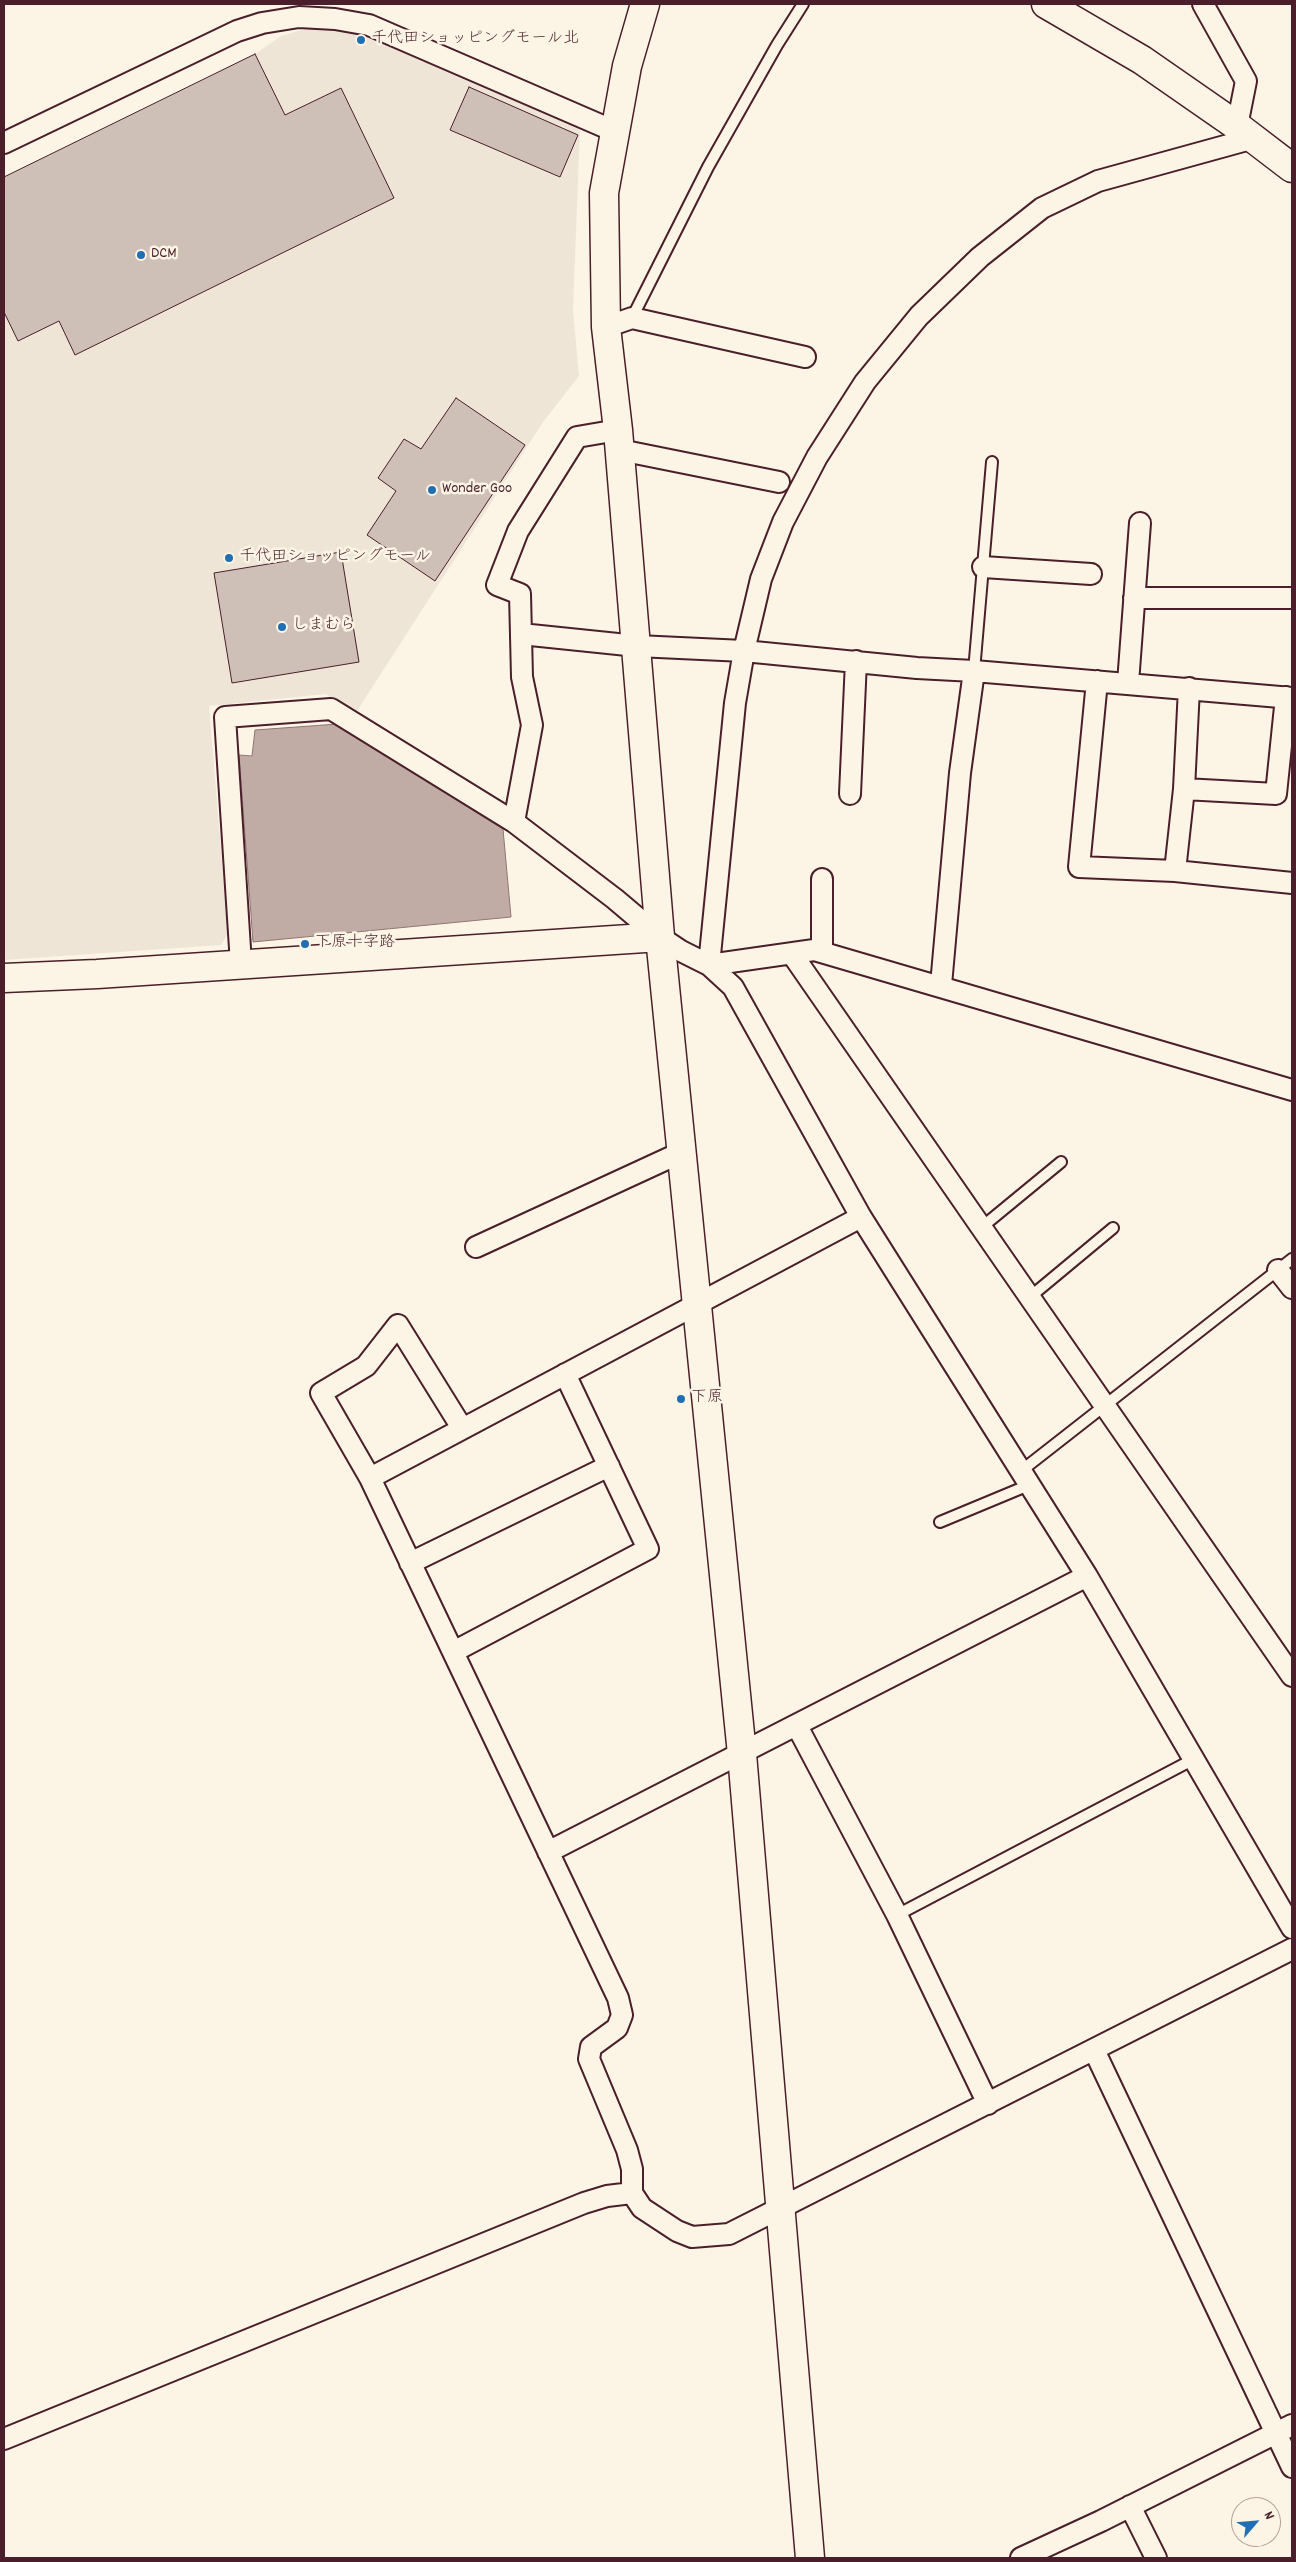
<!DOCTYPE html>
<meta charset="utf-8">
<style>
body{margin:0}
#map{position:relative;width:1296px;height:2562px;overflow:hidden;background:#fcf5e5;font-family:Dekko,sans-serif}
canvas{display:block}
.frame{position:absolute;inset:0;border:5px solid #4a1f2b;pointer-events:none}
.north{position:absolute;left:1231px;top:2497px;width:50px;height:50px;box-sizing:border-box;background:#fcf5e5;border:1px solid #b59f9b;border-radius:50%;rotate:63deg;font-size:14px;font-weight:700;line-height:20px;text-align:center;color:#4a1f2b}
.north::after{content:'';display:block;margin:auto;width:18px;height:22px;background:#1f6fb2;clip-path:polygon(50% 0,100% 100%,50% 72%,0 100%)}
</style>
<div id="map">
<canvas width="1296" height="2562"></canvas>
<div class="frame"></div>
<div class="north">N</div>
</div>
<script>
const c = document.querySelector('canvas').getContext('2d');
c.lineJoin = 'round';
function fill(path, color) { c.fillStyle = color; c.fill(path, 'evenodd'); }
const poly = rows => new Path2D(rows.map(r => 'M' + r).join(''));
function strokePath(path, color, width, dash) { c.strokeStyle = color; c.lineWidth = width; c.lineCap = dash ? 'butt' : 'round'; c.setLineDash(dash || []); c.stroke(path); }
function drawText(font, color, halo, rows, align = 'center') {
  c.font = font + ' Dekko,"Klee One",sans-serif'; c.lineWidth = 5; c.setLineDash([]); c.textBaseline = 'middle'; c.strokeStyle = halo; c.fillStyle = color; for (const [text, x, y, turn = 0] of rows) {
    c.save(); c.translate(x, y); c.rotate((+turn || 0) * Math.PI / 180); c.textAlign = isNaN(turn) ? turn : align; if (halo) c.strokeText(text, 0, 0); c.fillText(text, 0, 0); c.restore();
  }
}
fill(poly([
 [309,28,339,29,378,37,580,129,573,310,579,376,543,422,355,714,326,694,209,706,228,933,221,945,4,960,4,177,255,54,281,36]
]), '#eee5d7');
const water = poly([
 [338,724,503,829,511,917,253,942,239,755,252,756,255,730,338,724]
]);
fill(water, '#c0aca5');
strokePath(water, '#917474', 1);
const building = poly([
 [255,54,285,115,341,88,394,198,75,355,59,321,18,341,4,312,4,177,255,54],
 [469,87,578,135,560,177,450,130,469,87],
 [456,398,525,445,435,581,367,535,396,491,378,478,404,439,421,449,456,398],
 [341,552,359,662,232,683,214,573,341,552]
]);
fill(building, '#cfc0b7');
strokePath(building, '#4a1f2b', 1);
const lane = poly([
 [632,318,708,167,777,45,803,4],
 [974,671,992,462],
 [982,1227,1061,1162],
 [1030,1297,1113,1228],
 [1021,1471,1292,1259],
 [940,1522,1029,1485],
 [897,1915,1194,1759]
]);
const street = poly([
 [1203,4,1246,81,1237,126],
 [4,143,237,31,262,23,299,17,335,19,369,25,614,131],
 [606,327,632,318,805,357],
 [618,430,577,437,518,531,497,585,520,594,522,677,532,725,514,822,615,899,660,937,681,951,709,965,733,987,861,1217,1087,1576,1292,1928],
 [620,450,779,482],
 [983,567,1091,574],
 [1134,598,1292,598],
 [521,634,637,646,744,651,917,668,974,671,1292,698],
 [1097,681,1079,867,1175,871,1292,883],
 [1128,683,1140,523],
 [1184,789,1276,794,1286,697],
 [850,794,856,661],
 [1175,871,1184,789,1189,688],
 [822,952,822,879],
 [792,954,1292,1676],
 [241,964,225,717,331,709,514,822],
 [709,965,735,703,744,651,761,579,783,522,817,457,865,382,919,316,980,257,1042,208,1098,181,1254,138],
 [709,965,814,950,1292,1090],
 [941,985,960,773,974,671],
 [861,1217,370,1478,618,1998,622,2015,617,2028,591,2047,589,2059,627,2150,632,2169,632,2193,642,2208,677,2231,692,2237,729,2234,1292,1949],
 [476,1247,682,1152],
 [1278,1270,1292,1288],
 [370,1478,321,1393,366,1366,398,1325,462,1428],
 [410,1563,609,1466],
 [453,1652,648,1549,565,1374],
 [797,1726,897,1915,988,2104],
 [548,1852,1087,1576],
 [1094,2050,1292,2467],
 [4,2439,584,2203,607,2196,632,2193],
 [1130,2506,1156,2558],
 [1021,2558,1101,2521,1292,2425]
]);
const secondary = poly([
 [645,4,627,66,604,193,606,327,618,430,660,937,742,1754,810,2558],
 [1046,4,1142,60,1237,126,1292,168],
 [4,978,97,974,660,937]
]);
strokePath(lane, '#4a1f2b', 14);
strokePath(street, '#4a1f2b', 24);
strokePath(secondary, '#4a1f2b', 31);
strokePath(lane, '#fcf5e5', 10);
strokePath(street, '#fcf5e5', 20);
strokePath(secondary, '#fcf5e5', 28);
for (const [x, y, r, color] of [
 [361,40,5,"#1f6fb2"],
 [141,255,5,"#1f6fb2"],
 [432,490,5,"#1f6fb2"],
 [229,558,5,"#1f6fb2"],
 [282,627,5,"#1f6fb2"],
 [305,944,5,"#1f6fb2"],
 [681,1399,5,"#1f6fb2"]
]) { const dot = new Path2D(); dot.arc(x, y, r, 0, 2 * Math.PI); c.fillStyle = color; c.fill(dot); strokePath(dot, '#fcf5e5', 2); }
drawText('16px', '#4a1f2b', '#fcf5e5', [
 ["千代田ショッピングモール北",371,40],
 ["DCM",151,255],
 ["Wonder Goo",442,490],
 ["千代田ショッピングモール",239,558],
 ["しまむら",292,627],
 ["下原十字路",315,944],
 ["下原",691,1399]
], 'left');
</script>
